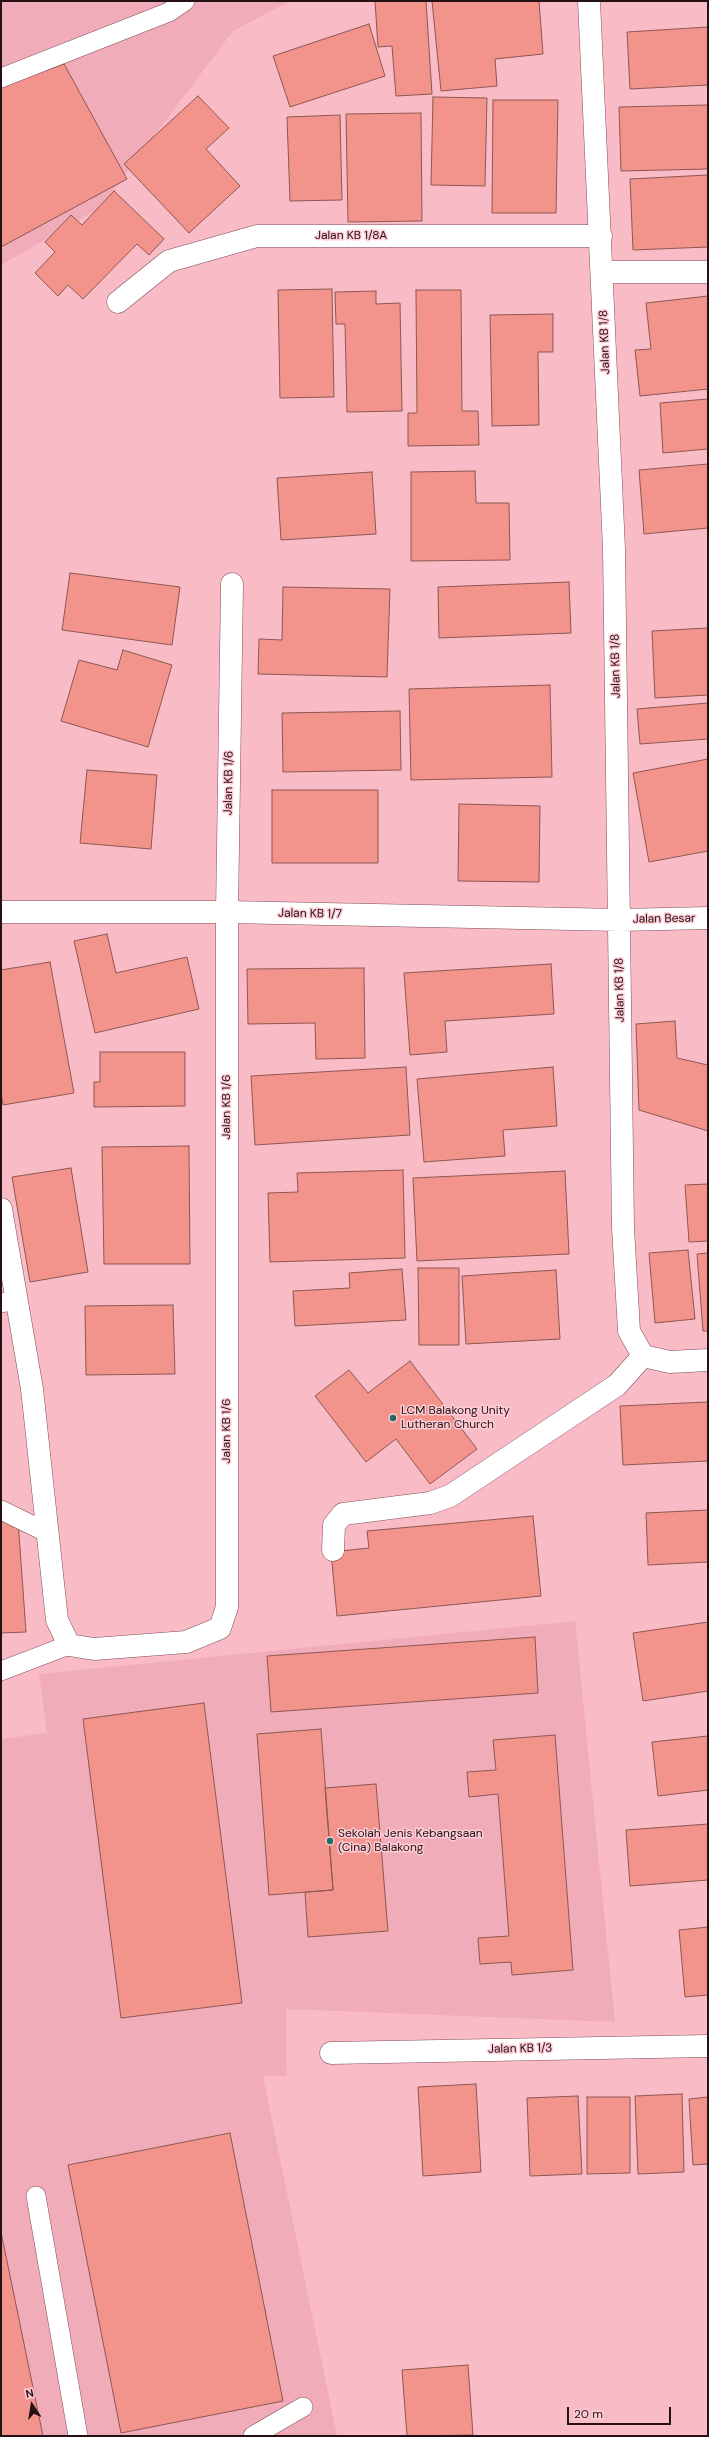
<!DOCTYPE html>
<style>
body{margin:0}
#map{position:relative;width:709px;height:2437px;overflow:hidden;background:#f9bcc7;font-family:"DM Sans",sans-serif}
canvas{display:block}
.frame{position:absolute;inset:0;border:2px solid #251015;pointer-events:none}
.north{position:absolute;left:12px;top:2385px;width:40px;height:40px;-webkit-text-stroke:3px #fecdd6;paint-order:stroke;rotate:348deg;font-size:11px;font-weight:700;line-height:16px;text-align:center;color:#251015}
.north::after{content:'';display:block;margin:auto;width:14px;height:18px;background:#251015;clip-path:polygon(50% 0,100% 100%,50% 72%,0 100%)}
.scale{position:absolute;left:567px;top:2407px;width:104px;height:18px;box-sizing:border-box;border:2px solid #251015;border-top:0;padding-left:5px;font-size:12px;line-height:14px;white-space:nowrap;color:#251015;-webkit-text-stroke:3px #fecdd6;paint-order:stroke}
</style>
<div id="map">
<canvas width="709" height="2437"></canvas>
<div class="frame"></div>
<div class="north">N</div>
<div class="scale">20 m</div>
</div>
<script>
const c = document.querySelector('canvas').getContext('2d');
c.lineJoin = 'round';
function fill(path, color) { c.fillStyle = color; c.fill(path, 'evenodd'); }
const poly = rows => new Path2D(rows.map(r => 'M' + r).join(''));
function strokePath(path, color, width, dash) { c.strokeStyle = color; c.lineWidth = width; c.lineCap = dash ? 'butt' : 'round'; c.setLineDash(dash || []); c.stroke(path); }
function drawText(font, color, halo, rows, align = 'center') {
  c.font = font + ' "DM Sans",sans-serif'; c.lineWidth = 3; c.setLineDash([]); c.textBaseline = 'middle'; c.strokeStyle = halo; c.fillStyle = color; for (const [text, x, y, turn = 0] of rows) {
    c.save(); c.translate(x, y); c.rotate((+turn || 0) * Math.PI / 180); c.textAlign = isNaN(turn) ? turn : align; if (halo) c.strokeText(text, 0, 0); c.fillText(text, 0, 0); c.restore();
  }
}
fill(poly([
 [1,1,290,1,233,31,100,208,1,265],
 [575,1621,615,2022,286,2009,287,2076,263,2076,337,2436,1,2436,1,1739,47,1733,39,1674]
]), '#f1acba');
const building = poly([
 [375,1,426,1,432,94,396,96,392,46,378,47,375,1],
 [432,1,539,1,543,54,495,59,497,86,441,91,432,1],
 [369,24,385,76,290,107,273,56,369,24],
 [708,27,708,85,630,89,627,32,708,27],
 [64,64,127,179,1,247,1,87,64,64],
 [198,96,229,128,206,149,240,186,189,233,124,164,198,96],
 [433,97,487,98,485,186,431,185,433,97],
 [493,100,558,100,556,213,492,213,493,100],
 [708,105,708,169,621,171,619,107,708,105],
 [421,113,422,221,348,222,346,114,421,113],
 [340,115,342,200,290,201,287,117,340,115],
 [708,175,708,247,633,250,630,179,708,175],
 [114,191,164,239,149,255,137,244,83,299,68,285,58,296,35,273,55,252,45,242,71,215,82,225,114,191],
 [332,289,334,397,280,398,278,290,332,289],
 [416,290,461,290,462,411,478,411,479,445,408,446,408,413,417,413,416,290],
 [376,291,376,304,400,303,402,411,347,412,345,324,336,324,335,292,376,291],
 [708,296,708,389,640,396,635,350,651,349,646,303,708,296],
 [553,314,553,352,538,352,539,425,492,426,490,315,553,314],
 [708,399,708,449,663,453,660,403,708,399],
 [708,464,708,528,644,534,639,470,708,464],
 [475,471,476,503,509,503,510,560,411,561,411,472,475,471],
 [372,472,376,534,281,540,277,478,372,472],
 [70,573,180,587,172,645,62,630,70,573],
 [569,582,571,633,439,638,438,587,569,582],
 [283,587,390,589,387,677,258,674,259,639,282,640,283,587],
 [708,628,708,695,655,698,652,631,708,628],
 [123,650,172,665,148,747,61,721,79,660,117,670,123,650],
 [550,685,552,777,411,780,409,689,550,685],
 [708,703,708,739,640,744,637,709,708,703],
 [400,711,401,770,283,772,282,713,400,711],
 [708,759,708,851,649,862,633,773,708,759],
 [87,770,157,775,151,849,80,843,87,770],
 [272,790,378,790,378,863,272,863,272,790],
 [459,804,540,806,539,882,458,881,459,804],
 [107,934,116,973,187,957,199,1009,95,1033,74,941,107,934],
 [50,962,74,1093,3,1105,1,1093,1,970,50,962],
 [551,964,554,1014,445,1021,447,1052,410,1055,404,973,551,964],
 [364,968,365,1058,316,1059,315,1023,248,1024,247,969,364,968],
 [675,1021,677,1058,708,1065,708,1131,639,1110,636,1024,675,1021],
 [100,1052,185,1052,185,1106,94,1107,94,1082,100,1082,100,1052],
 [406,1067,410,1135,255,1145,251,1076,406,1067],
 [553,1067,557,1126,503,1130,505,1156,424,1162,417,1079,553,1067],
 [189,1146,190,1264,104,1264,102,1147,189,1146],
 [71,1168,88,1272,30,1282,12,1177,71,1168],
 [403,1170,405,1258,270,1262,268,1193,298,1192,297,1173,403,1170],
 [565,1171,569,1254,417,1261,413,1178,565,1171],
 [708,1184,708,1241,689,1242,685,1185,708,1184],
 [688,1250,695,1319,655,1323,649,1253,688,1250],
 [708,1253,708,1331,703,1331,697,1254,708,1253],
 [418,1268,459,1268,459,1345,419,1345,418,1268],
 [402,1269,406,1320,295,1326,293,1291,350,1288,349,1273,402,1269],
 [556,1270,560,1339,466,1344,462,1276,556,1270],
 [173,1305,175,1374,86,1375,85,1306,173,1305],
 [410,1361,477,1449,430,1484,396,1439,366,1462,315,1396,349,1370,368,1393,410,1361],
 [708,1402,708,1461,623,1465,620,1406,708,1402],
 [708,1510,708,1562,648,1565,646,1513,708,1510],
 [533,1516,541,1596,337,1616,331,1552,369,1548,367,1531,533,1516],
 [18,1520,26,1632,1,1633,1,1521,18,1520],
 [708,1622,708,1691,643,1701,633,1633,708,1622],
 [535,1637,538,1693,271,1712,267,1656,535,1637],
 [204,1703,242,2003,121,2018,83,1719,204,1703],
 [321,1729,333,1890,269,1895,257,1734,321,1729],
 [555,1735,573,1970,512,1975,511,1962,480,1964,478,1938,509,1936,498,1794,469,1797,467,1772,496,1770,493,1740,555,1735],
 [708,1736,708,1790,658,1796,652,1742,708,1736],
 [376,1784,388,1931,308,1937,305,1892,333,1890,325,1788,376,1784],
 [708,1824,708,1880,630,1886,626,1830,708,1824],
 [708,1927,708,1995,685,1997,679,1930,708,1927],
 [476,2084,481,2172,423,2176,418,2087,476,2084],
 [682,2094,684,2172,638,2174,635,2096,682,2094],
 [578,2096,582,2174,530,2176,527,2098,578,2096],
 [587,2097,630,2097,630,2173,587,2174,587,2097],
 [708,2097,708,2164,693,2165,689,2099,708,2097],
 [230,2133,283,2401,121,2433,68,2165,230,2133],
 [1,2232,43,2436,1,2436,1,2232],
 [468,2365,473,2435,407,2436,402,2370,468,2365]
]);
fill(building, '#f2948b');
strokePath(building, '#8d5752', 1);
const lane = poly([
 [1,78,169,12,185,1],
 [1,1303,17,1300],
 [1,1510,48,1533],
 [1,1671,69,1645],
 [36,2196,78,2436],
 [253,2436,303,2407]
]);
const street = poly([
 [589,1,614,549,623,1228,629,1331,643,1356,670,1362,708,1360],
 [603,272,708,272],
 [118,302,169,261,257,236,601,236],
 [1,912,227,912,620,920,708,918],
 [1,1209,32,1389,57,1620,69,1645,94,1649,186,1642,220,1628,227,1607,227,912,232,584],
 [333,1550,334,1525,343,1514,430,1503,450,1496,617,1385,643,1356],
 [331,2053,708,2046]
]);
strokePath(lane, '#804c57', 20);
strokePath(street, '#804c57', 23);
strokePath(lane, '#fff', 19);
strokePath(street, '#fff', 22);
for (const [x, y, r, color] of [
 [393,1418,4,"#206a62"],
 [330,1841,4,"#206a62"]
]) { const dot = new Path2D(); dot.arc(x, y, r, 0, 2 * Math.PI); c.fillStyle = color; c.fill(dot); strokePath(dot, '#fecdd6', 1.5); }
drawText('12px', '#251015', '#fecdd6', [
 ["Jalan KB 1/8A",351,236],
 ["Jalan KB 1/8",605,342,-92],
 ["Jalan KB 1/8",616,666,-91],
 ["Jalan KB 1/6",229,783,-89],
 ["Jalan KB 1/7",310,914,1],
 ["Jalan Besar",664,919,-1],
 ["Jalan KB 1/8",620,990,-91],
 ["Jalan KB 1/6",227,1107,-90],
 ["Jalan KB 1/6",227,1431,-90],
 ["Jalan KB 1/3",520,2049,-1]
]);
drawText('12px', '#251015', '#fecdd6', [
 ["LCM Balakong Unity",401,1411],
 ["Lutheran Church",401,1425],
 ["Sekolah Jenis Kebangsaan",338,1834],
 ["(Cina) Balakong",338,1848]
], 'left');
</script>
